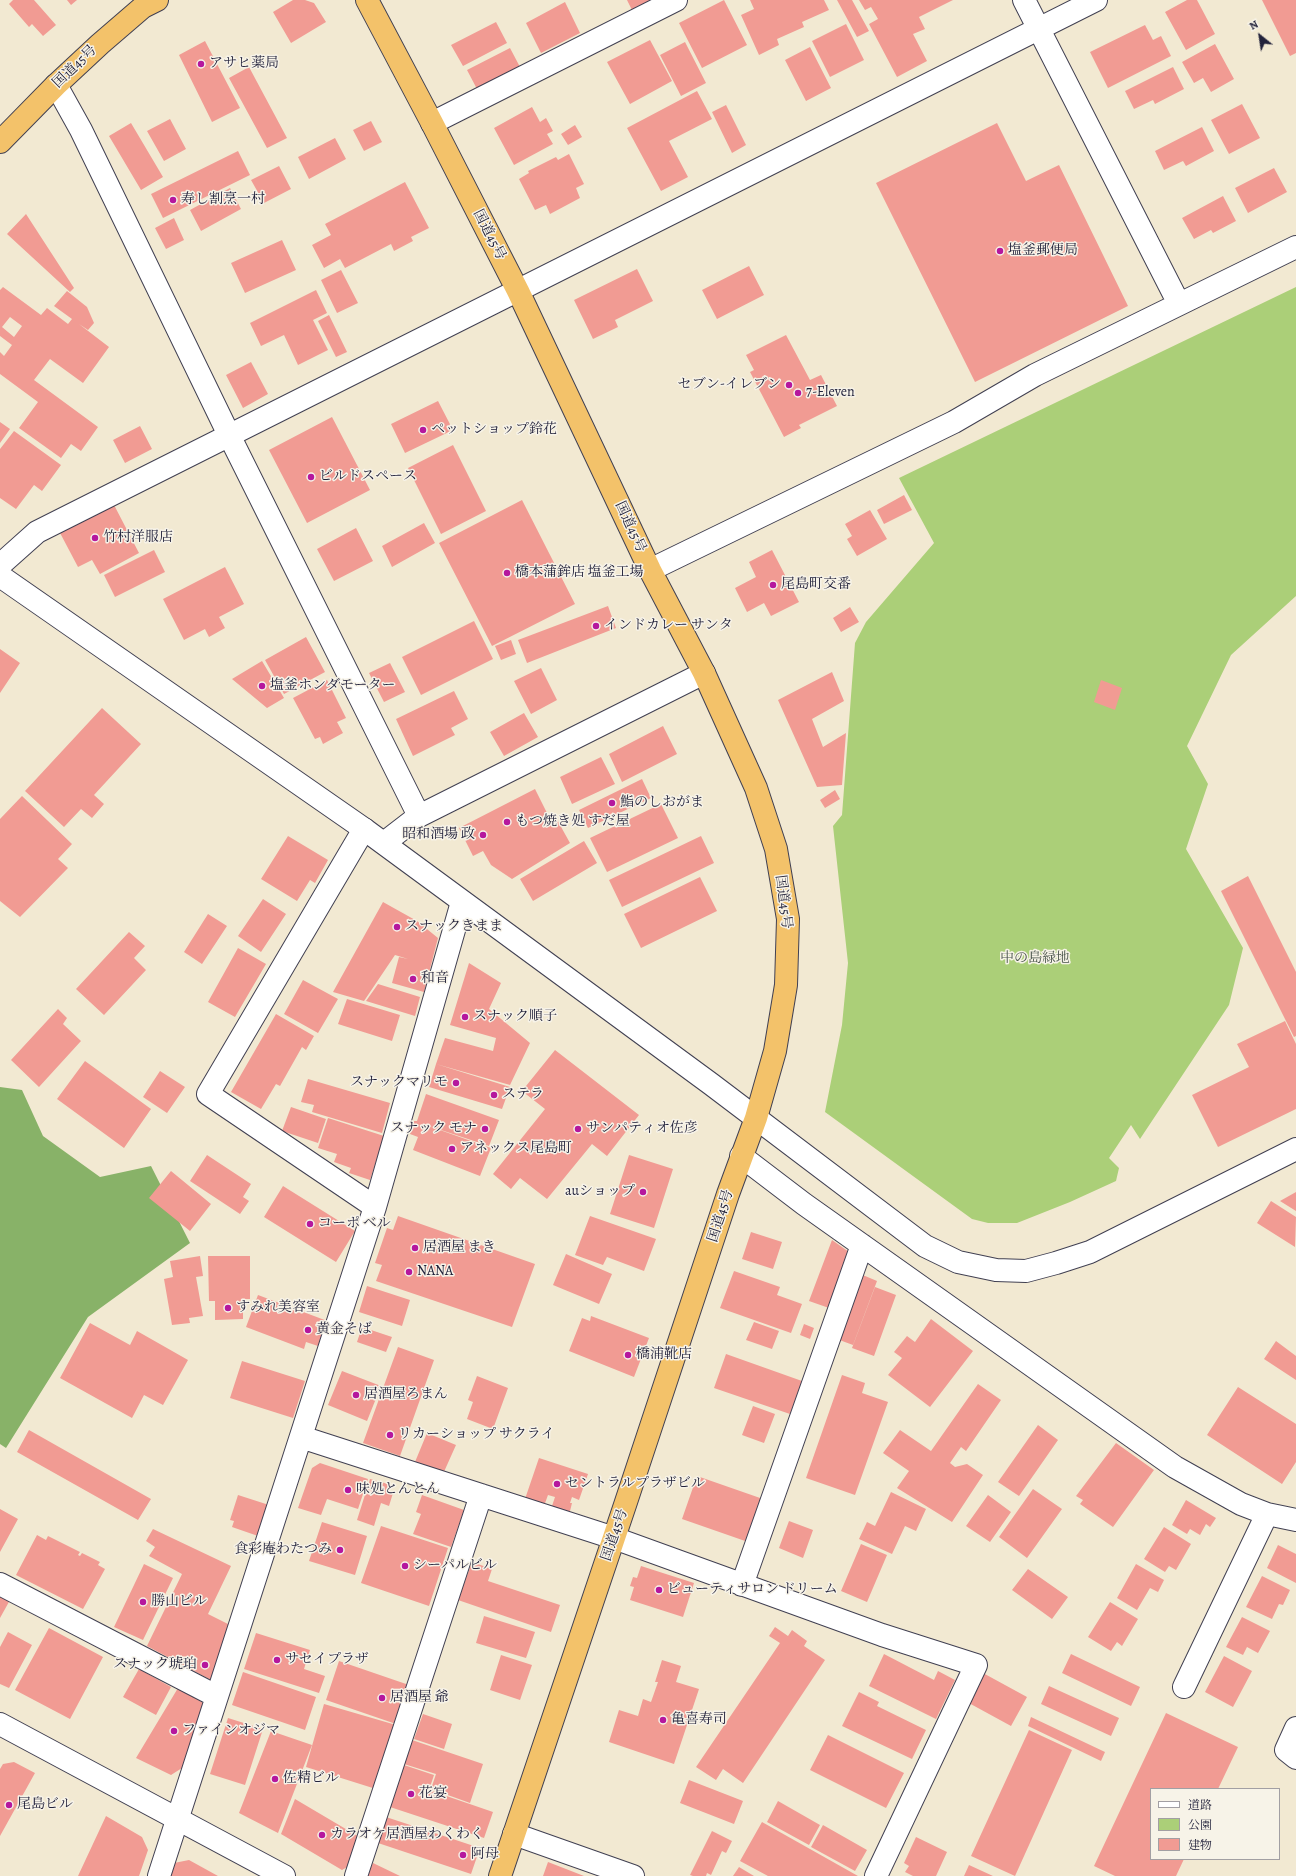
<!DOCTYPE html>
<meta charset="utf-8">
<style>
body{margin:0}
#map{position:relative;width:1296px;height:1876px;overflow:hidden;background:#f2e9d2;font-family:Alegreya,"Noto Serif JP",serif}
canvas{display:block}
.legend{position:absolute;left:1150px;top:1788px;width:130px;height:72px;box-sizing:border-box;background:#f7f3e8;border:1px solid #a29fa3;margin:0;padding:5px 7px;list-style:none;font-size:12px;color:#22223b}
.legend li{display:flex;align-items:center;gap:8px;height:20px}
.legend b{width:20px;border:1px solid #a29fa3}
.north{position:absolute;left:1240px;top:16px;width:40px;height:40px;-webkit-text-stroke:3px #f7f3e8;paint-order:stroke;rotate:330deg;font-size:11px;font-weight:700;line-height:16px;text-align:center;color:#22223b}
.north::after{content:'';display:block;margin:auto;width:14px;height:18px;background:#22223b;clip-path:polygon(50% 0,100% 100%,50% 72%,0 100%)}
</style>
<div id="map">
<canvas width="1296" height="1876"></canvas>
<ul class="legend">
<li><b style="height:5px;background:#fff"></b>道路</li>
<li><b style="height:11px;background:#abcf78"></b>公園</li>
<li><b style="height:11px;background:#f19b93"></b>建物</li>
</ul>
<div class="north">N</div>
</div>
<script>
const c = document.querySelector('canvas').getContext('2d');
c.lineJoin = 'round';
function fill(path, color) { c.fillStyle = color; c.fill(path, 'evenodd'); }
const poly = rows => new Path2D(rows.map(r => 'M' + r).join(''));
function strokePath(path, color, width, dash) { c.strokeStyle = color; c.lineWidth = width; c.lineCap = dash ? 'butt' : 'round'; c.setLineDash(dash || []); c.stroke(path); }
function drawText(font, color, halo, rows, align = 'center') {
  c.font = font + ' Alegreya,"Noto Serif JP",serif'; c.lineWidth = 3; c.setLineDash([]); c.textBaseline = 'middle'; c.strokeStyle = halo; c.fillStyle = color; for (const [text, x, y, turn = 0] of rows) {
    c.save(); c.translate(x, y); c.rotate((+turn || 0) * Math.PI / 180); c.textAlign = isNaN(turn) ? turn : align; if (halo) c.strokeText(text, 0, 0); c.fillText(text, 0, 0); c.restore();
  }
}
fill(poly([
 [1296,287,1296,596,1231,655,1187,746,1208,784,1186,849,1243,948,1229,1005,1140,1139,1131,1125,1109,1158,1119,1168,1116,1181,1070,1202,1017,1223,988,1223,972,1219,825,1112,842,1025,848,963,833,826,842,815,855,643,866,622,934,543,899,478]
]), '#abcf78');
fill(poly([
 [0,1087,22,1090,43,1136,100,1177,151,1166,190,1243,88,1317,6,1448,0,1444]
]), '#88b268');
fill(poly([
 [13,0,34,0,56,25,43,36,32,24,29,27,9,4],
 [67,0,77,0,71,5],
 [293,0,305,0,314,3,326,22,291,43,273,12],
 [627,0,650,0,652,4,634,14],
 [724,0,747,45,702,68,679,23],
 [750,0,824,0,829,10,802,22,804,27,777,39,779,45,759,55,741,15,754,9],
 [837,0,852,0,869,31,857,37],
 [859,0,953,0,919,17,925,29,913,34,927,61,897,77,869,24,878,19,871,7,865,10],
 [1187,0,1197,0,1215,34,1186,50,1165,12],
 [1262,0,1296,0,1296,53,1290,56],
 [565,2,580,33,541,53,526,23],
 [496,22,507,43,463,66,451,45],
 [846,24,864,60,830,77,812,41],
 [1145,25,1153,40,1161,36,1171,56,1108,88,1090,52],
 [650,40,672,81,630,104,607,62],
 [205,41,240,108,212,122,179,55],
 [685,42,706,83,681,96,660,55],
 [1215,44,1234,79,1211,92,1203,78,1194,83,1182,62],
 [810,47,831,88,806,101,785,60],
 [510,48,520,67,477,89,467,70],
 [249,67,287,138,267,148,229,78],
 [1173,67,1184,89,1155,104,1153,100,1134,109,1125,91],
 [697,91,712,119,669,141,688,177,661,191,627,128],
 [1242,104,1260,138,1229,154,1211,120],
 [726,105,746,145,732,153,712,112],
 [532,107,540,122,546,118,553,131,547,134,553,144,514,165,494,128],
 [170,119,186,149,164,161,147,131],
 [371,121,382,142,364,151,353,130],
 [131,123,163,177,141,190,109,136],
 [997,123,1026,181,1059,165,1128,306,975,382,876,183],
 [575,125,582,137,568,145,561,134],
 [1202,127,1214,151,1186,166,1183,161,1164,170,1155,151],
 [335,138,346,159,309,179,298,157],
 [238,151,250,175,163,218,151,194],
 [569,154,584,184,576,188,580,198,550,214,546,205,535,210,519,179,529,173,528,171,556,157,558,160],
 [279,166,291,189,264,203,251,180],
 [1274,168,1287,192,1248,213,1235,188],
 [405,182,429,228,411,237,413,241,394,251,391,244,345,268,340,259,324,268,312,245,331,235,325,224],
 [230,188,241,209,201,231,190,210],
 [1223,196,1236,221,1213,233,1211,230,1194,239,1182,218],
 [26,214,74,288,70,292,7,234],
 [174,218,184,240,166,249,155,228],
 [282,240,296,270,245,293,231,263],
 [749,266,764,295,717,319,702,290],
 [637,269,653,301,615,320,618,327,593,339,574,300],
 [341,270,358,303,337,313,321,280],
 [3,287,41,315,47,308,68,324,72,319,54,306,67,291,87,307,94,323,88,330,79,324,109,347,83,383,50,359,34,380,98,427,81,451,71,444,61,458,19,428,38,402,0,374,0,352,4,356,12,345,0,336,0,290],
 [10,317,22,326,14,337,2,327],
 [316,290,327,313,313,320,328,350,298,365,284,335,261,346,250,323],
 [329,315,347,352,336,357,318,321],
 [786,335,810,380,821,375,837,406,799,425,801,428,784,437,750,372,754,370,746,355],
 [251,362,268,394,243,408,226,375],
 [438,401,453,430,405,453,391,424],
 [332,417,370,490,307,523,269,450],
 [0,422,10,429,0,443],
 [140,426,152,449,125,463,113,440],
 [14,431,61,465,42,491,34,485,16,509,0,498,0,449],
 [453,445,486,511,441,534,408,468],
 [904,495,912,510,884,524,877,510],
 [522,500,575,604,492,646,439,543],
 [113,503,139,553,100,574,92,560,78,567,59,531],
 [870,510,887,539,857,556,847,539,852,536,845,524],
 [424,523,435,543,392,567,382,546],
 [356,528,373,561,334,581,317,549],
 [154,550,165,572,115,597,104,575],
 [772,550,799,602,771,616,764,603,747,612,735,588,756,577,749,562],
 [225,567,244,604,219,617,225,628,209,637,205,629,184,640,163,599],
 [608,606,616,628,527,663,518,640],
 [850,607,859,622,841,632,833,618],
 [474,621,493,659,421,695,402,657],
 [306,637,325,672,284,694,265,660],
 [511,640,516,654,501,660,495,646],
 [0,649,20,663,0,693],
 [262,661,284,698,267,708,232,679],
 [390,663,405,692,384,702,369,673],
 [541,668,557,700,531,714,514,681],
 [832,672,844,701,812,719,823,747,846,733,842,785,817,787,778,700],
 [327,680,346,718,337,722,343,733,323,744,320,737,315,739,293,698],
 [1101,680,1122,688,1115,710,1094,702],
 [454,691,468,719,451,728,455,735,413,756,396,719],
 [102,708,141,744,94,795,104,804,92,818,81,809,64,827,25,791],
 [524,713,538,737,504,756,490,732],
 [663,726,677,754,622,782,609,754],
 [601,757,615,784,572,804,560,777],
 [642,779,651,798,588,828,579,810],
 [535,789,550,819,555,816,570,843,512,879,491,865,483,851,473,856,459,828],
 [835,790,840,799,825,808,820,800],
 [22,796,72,844,58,859,68,868,20,917,0,901,0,819],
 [661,804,678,838,607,872,590,838],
 [288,836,328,860,315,883,310,880,297,901,261,879],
 [701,836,714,863,622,907,609,880],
 [584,841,597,863,533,901,520,879],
 [1248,876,1296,972,1296,1036,1294,1037,1221,891],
 [700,877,717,911,641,948,624,914],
 [263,899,286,914,261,952,238,936],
 [383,902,417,921,438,938,424,992,392,983,399,957,408,959,395,955,364,1001,333,992],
 [208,914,227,926,202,964,184,952],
 [129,932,145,946,134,958,146,970,104,1015,76,989],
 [238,948,266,964,235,1017,208,1002],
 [469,963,501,983,489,1009,530,1043,510,1085,436,1064,445,1038,493,1051,496,1038,450,1025],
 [303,980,338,999,318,1033,284,1014],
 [378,984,420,997,415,1016,366,1001],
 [347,999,400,1015,392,1041,338,1024],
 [58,1009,67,1018,63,1024,81,1041,39,1087,11,1060],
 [276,1014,314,1036,306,1050,302,1047,280,1086,276,1084,261,1109,231,1092],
 [1285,1021,1296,1044,1296,1109,1218,1147,1192,1095,1249,1067,1237,1044],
 [555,1050,639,1115,607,1156,592,1144,547,1199,520,1178,511,1189,493,1174,545,1109,522,1091],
 [85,1061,151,1109,124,1148,57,1099],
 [436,1064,510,1087,502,1109,429,1087],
 [160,1071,185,1087,167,1113,143,1097],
 [308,1079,390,1103,382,1133,312,1112,314,1105,301,1102],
 [426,1094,499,1120,489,1146,420,1123,491,1148,480,1176,413,1150,418,1137,410,1134,414,1121,417,1121],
 [291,1107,326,1119,318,1143,282,1131],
 [328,1118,384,1136,370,1180,349,1173,351,1168,334,1162,337,1154,318,1148],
 [207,1155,251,1184,243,1197,249,1201,240,1214,190,1181],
 [629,1155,673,1169,654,1228,610,1214],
 [171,1171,211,1204,190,1231,149,1198],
 [283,1186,355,1231,336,1262,264,1217],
 [1296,1192,1296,1211,1280,1201],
 [1271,1201,1296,1217,1295,1247,1257,1223],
 [398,1216,535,1264,512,1327,376,1281,382,1265,375,1263,387,1228,393,1230],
 [590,1216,656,1239,644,1271,607,1257,603,1265,575,1255],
 [751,1232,782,1242,773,1269,742,1259],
 [832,1240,849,1252,829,1308,809,1301],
 [566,1254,612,1274,599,1304,553,1285],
 [200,1256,203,1276,196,1277,203,1316,189,1318,190,1323,172,1325,164,1279,173,1277,170,1261],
 [208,1256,250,1256,250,1299,243,1299,243,1319,215,1320,215,1301,209,1301],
 [734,1271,780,1287,777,1295,802,1304,791,1333,720,1308],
 [858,1273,877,1281,853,1345,834,1338],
 [367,1286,410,1300,402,1326,359,1312],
 [875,1287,896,1295,874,1356,852,1348],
 [258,1295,330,1322,321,1347,306,1342,304,1349,246,1327],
 [591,1316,649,1338,634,1377,569,1351,582,1318,590,1321],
 [931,1319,973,1351,930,1407,888,1375,902,1358,894,1352,907,1336,915,1342],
 [754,1322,779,1331,772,1349,746,1340],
 [90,1323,130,1345,137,1331,188,1360,163,1405,144,1395,132,1418,60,1378],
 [804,1324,814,1328,810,1339,800,1335],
 [362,1327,392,1337,386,1352,357,1342],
 [1276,1341,1296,1356,1296,1380,1264,1359],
 [398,1347,434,1360,400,1456,363,1443],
 [726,1354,802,1381,790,1414,714,1388],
 [242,1361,305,1381,293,1418,230,1398],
 [342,1371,381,1386,367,1421,328,1405],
 [842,1375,865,1383,862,1393,888,1402,855,1495,806,1478],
 [477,1376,508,1388,493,1429,467,1419,473,1402,468,1400],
 [978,1384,1001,1400,966,1451,961,1447,950,1463,955,1467,967,1464,983,1475,952,1522,897,1488,909,1471,883,1453,900,1430,931,1451],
 [1238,1387,1296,1424,1296,1462,1282,1484,1207,1435],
 [753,1406,775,1414,764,1443,742,1435],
 [1038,1425,1058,1440,1019,1496,998,1482],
 [29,1430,151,1499,138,1520,17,1452],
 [427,1433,456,1445,443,1474,415,1462],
 [1116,1443,1154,1470,1113,1527,1080,1504,1083,1500,1076,1496],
 [539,1458,588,1474,579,1500,572,1497,570,1503,572,1503,569,1515,551,1509,555,1497,548,1495,544,1506,525,1499],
 [320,1463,368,1479,358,1509,327,1499,321,1515,298,1508,312,1468],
 [697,1476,763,1499,748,1542,682,1519],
 [370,1479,388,1484,387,1491,393,1493,389,1506,381,1503,374,1526,357,1520],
 [1033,1489,1062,1509,1027,1558,999,1537],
 [891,1492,926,1509,916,1531,905,1526,892,1554,859,1539,867,1522,875,1526],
 [238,1495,269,1505,258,1536,232,1527,234,1521,230,1520],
 [422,1495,464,1510,451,1547,413,1534,421,1514,416,1512],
 [988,1495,1011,1512,990,1542,966,1526],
 [1186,1500,1216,1518,1210,1527,1206,1524,1200,1535,1190,1529,1187,1534,1172,1525],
 [0,1509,18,1519,0,1552],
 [789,1521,813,1530,803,1558,779,1548],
 [322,1522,367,1536,355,1575,309,1561],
 [381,1526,448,1548,429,1606,361,1583],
 [1164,1527,1191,1544,1176,1570,1169,1566,1165,1572,1144,1559],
 [153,1529,231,1566,208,1614,230,1625,211,1680,147,1646,182,1574,149,1556,155,1547,146,1541],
 [37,1535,46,1540,48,1536,80,1552,78,1555,80,1556,82,1553,100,1562,98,1565,105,1569,83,1609,16,1575],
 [861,1544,887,1555,867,1602,841,1591],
 [1278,1545,1296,1554,1296,1583,1267,1568],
 [472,1562,492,1569,488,1581,560,1605,551,1632,458,1600],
 [144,1564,173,1578,143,1640,114,1627],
 [1136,1564,1164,1580,1158,1592,1150,1588,1137,1610,1117,1598],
 [641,1566,694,1583,683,1617,630,1600,634,1587,630,1586,633,1577,637,1578],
 [1028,1569,1068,1597,1052,1619,1012,1590],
 [1262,1576,1290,1590,1283,1605,1279,1604,1272,1619,1246,1607],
 [0,1595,10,1600,0,1618],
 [1110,1602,1138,1619,1122,1646,1117,1642,1111,1651,1088,1637],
 [484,1616,535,1632,526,1658,476,1643],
 [1242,1617,1270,1631,1258,1653,1247,1647,1243,1655,1226,1647],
 [775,1627,788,1636,792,1630,807,1641,804,1646,825,1660,743,1783,723,1769,716,1780,696,1767,780,1643,769,1636],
 [49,1628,103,1657,70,1719,15,1690],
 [8,1632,32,1645,9,1688,0,1684,0,1647],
 [256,1633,310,1650,304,1669,325,1676,319,1693,244,1669],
 [884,1654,934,1680,938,1671,955,1680,936,1719,869,1686],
 [1071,1654,1140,1687,1131,1706,1062,1673],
 [501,1655,532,1665,520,1700,490,1690],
 [1224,1656,1252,1671,1233,1707,1205,1692],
 [662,1660,681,1666,676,1682,699,1689,674,1764,609,1742,619,1710,638,1716,643,1699,651,1702,658,1682,655,1682],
 [339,1661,409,1685,396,1724,326,1700],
 [139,1669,171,1687,156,1715,123,1697],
 [243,1672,316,1697,305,1730,232,1705],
 [983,1673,1027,1697,1011,1726,967,1702],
 [1049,1686,1119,1718,1111,1736,1041,1704],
 [178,1688,205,1704,182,1768,171,1775,136,1758],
 [859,1692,879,1702,877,1706,926,1730,912,1759,842,1726],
 [324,1704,396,1725,376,1789,306,1767],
 [1166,1713,1238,1747,1218,1789,1151,1789,1151,1859,1184,1859,1176,1876,1115,1876,1094,1866],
 [423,1714,452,1724,444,1749,414,1739],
 [1031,1717,1105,1752,1101,1761,1028,1726],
 [228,1718,263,1729,245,1785,210,1774],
 [1029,1730,1072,1750,1015,1876,971,1856],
 [271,1731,312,1745,278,1833,239,1813],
 [828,1735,904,1773,886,1808,810,1770],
 [412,1740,483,1764,470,1803,431,1789,436,1774,404,1764],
 [14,1762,35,1773,0,1836,0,1769,3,1764],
 [404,1765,434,1775,429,1790,493,1812,484,1838,390,1807],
 [689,1780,743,1801,734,1824,680,1803],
 [295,1799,361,1838,349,1866,342,1870,281,1834],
 [778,1801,820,1825,809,1845,767,1822],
 [106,1816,142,1837,148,1850,139,1876,78,1876],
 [386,1817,480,1848,471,1874,378,1843],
 [762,1822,858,1876,768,1876,740,1861],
 [823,1825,867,1850,855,1871,811,1847],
 [712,1831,732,1841,726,1853,722,1851,711,1875,707,1873,706,1876,693,1876,690,1875],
 [916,1837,947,1852,936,1876,913,1876,905,1872,909,1866,904,1863],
 [189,1860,218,1876,170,1876,174,1863],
 [548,1862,584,1876,543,1876],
 [373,1863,400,1876,367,1876],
 [969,1865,993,1876,964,1876],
 [739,1867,754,1876,733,1876]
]), '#f19b93');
const minor = poly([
 [56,85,81,130,229,435,419,816,384,843],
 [432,123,676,0],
 [419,816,704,673],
 [364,829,208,1094,375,1207],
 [741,1156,804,1204,1175,1467,1241,1504,1267,1514,1296,1520],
 [301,1437,614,1538,882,1635,976,1665,876,1876],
 [0,1584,216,1696],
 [742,1585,862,1245],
 [1184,1687,1267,1514],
 [1296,1728,1286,1750,1296,1758],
 [514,1834,633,1876],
 [159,1876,375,1207,462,902],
 [356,1876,481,1495]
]);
const tertiary = poly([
 [1024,0,1179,304],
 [0,565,37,532,1096,0],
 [650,570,954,422,1035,375,1296,247],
 [0,576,364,829,711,1084,925,1246,958,1262,996,1270,1026,1271,1056,1263,1090,1252,1296,1149],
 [0,1724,284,1876]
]);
const trunk = poly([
 [367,0,432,123,518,291,650,570,704,673,756,788,776,849,788,919,786,985,775,1051,756,1118,728,1194,625,1505,500,1876],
 [0,142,56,85,100,44,143,7,157,0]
]);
strokePath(minor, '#414052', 24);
strokePath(tertiary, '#414052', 24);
strokePath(trunk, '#414052', 24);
strokePath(minor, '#fff', 22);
strokePath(tertiary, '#fff', 22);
strokePath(trunk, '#f3c26a', 22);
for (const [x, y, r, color] of [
 [201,64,4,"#b5179e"],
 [173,200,4,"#b5179e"],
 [1000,251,4,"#b5179e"],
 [789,385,4,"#b5179e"],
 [798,393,4,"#b5179e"],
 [423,430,4,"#b5179e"],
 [311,477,4,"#b5179e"],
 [95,538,4,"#b5179e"],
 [507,573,4,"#b5179e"],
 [773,585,4,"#b5179e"],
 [596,626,4,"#b5179e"],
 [262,686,4,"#b5179e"],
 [612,803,4,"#b5179e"],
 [507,822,4,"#b5179e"],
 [483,835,4,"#b5179e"],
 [397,927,4,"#b5179e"],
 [413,979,4,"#b5179e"],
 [465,1017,4,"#b5179e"],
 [456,1083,4,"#b5179e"],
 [494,1095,4,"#b5179e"],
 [485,1129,4,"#b5179e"],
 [578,1129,4,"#b5179e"],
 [452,1149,4,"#b5179e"],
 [643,1192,4,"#b5179e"],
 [310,1224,4,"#b5179e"],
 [415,1248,4,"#b5179e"],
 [409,1272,4,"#b5179e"],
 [228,1308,4,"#b5179e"],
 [308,1330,4,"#b5179e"],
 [628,1355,4,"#b5179e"],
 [356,1395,4,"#b5179e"],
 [390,1435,4,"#b5179e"],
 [557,1484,4,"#b5179e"],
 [348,1490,4,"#b5179e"],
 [340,1550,4,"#b5179e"],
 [405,1566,4,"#b5179e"],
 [659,1590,4,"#b5179e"],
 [143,1602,4,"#b5179e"],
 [277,1660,4,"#b5179e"],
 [205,1665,4,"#b5179e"],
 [382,1698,4,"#b5179e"],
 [663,1720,4,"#b5179e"],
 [174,1731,4,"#b5179e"],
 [275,1779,4,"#b5179e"],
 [411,1794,4,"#b5179e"],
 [9,1805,4,"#b5179e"],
 [322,1835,4,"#b5179e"],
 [463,1855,4,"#b5179e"]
]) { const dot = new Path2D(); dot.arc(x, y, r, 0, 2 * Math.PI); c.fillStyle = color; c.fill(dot); strokePath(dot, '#f7f3e8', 1.5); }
drawText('14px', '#22223b', '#f7f3e8', [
 ["アサヒ薬局",209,64],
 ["寿し割烹一村",181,200],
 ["塩釜郵便局",1008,251],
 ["セブン-イレブン",781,385,"right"],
 ["7-Eleven",806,393],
 ["ペットショップ鈴花",431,430],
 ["ビルドスペース",319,477],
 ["竹村洋服店",103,538],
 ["橋本蒲鉾店 塩釜工場",515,573],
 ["尾島町交番",781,585],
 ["インドカレー サンタ",604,626],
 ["塩釜ホンダモーター",270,686],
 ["鮨のしおがま",620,803],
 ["もつ焼き処 すだ屋",515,822],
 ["昭和酒場 政",475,835,"right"],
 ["スナックきまま",405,927],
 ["和音",421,979],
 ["スナック順子",473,1017],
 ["スナックマリモ",448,1083,"right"],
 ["ステラ",502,1095],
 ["スナック モナ",477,1129,"right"],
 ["サンパティオ佐彦",586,1129],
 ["アネックス尾島町",460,1149],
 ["auショップ",635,1192,"right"],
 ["コーポ ベル",318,1224],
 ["居酒屋 まき",423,1248],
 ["NANA",417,1272],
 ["すみれ美容室",236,1308],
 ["黄金そば",316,1330],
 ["橋浦靴店",636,1355],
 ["居酒屋ろまん",364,1395],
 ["リカーショップ サクライ",398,1435],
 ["セントラルプラザビル",565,1484],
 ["味処とんとん",356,1490],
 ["食彩庵わたつみ",332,1550,"right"],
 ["シーパルビル",413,1566],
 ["ビューティサロン ドリーム",667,1590],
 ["勝山ビル",151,1602],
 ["サセイプラザ",285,1660],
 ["スナック琥珀",197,1665,"right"],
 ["居酒屋 爺",390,1698],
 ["亀喜寿司",671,1720],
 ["ファインオジマ",182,1731],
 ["佐精ビル",283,1779],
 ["花宴",419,1794],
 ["尾島ビル",17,1805],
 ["カラオケ居酒屋わくわく",330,1835],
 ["阿母",471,1855]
], 'left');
drawText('14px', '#22223b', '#f7f3e8', [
 ["国道45号",75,67,-44],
 ["国道45号",489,235,63],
 ["国道45号",630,527,65],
 ["国道45号",783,902,83],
 ["国道45号",721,1216,-72],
 ["国道45号",615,1535,-71]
]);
drawText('14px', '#4b564d', '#f7f3e8', [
 ["中の島緑地",1035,959]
]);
</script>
